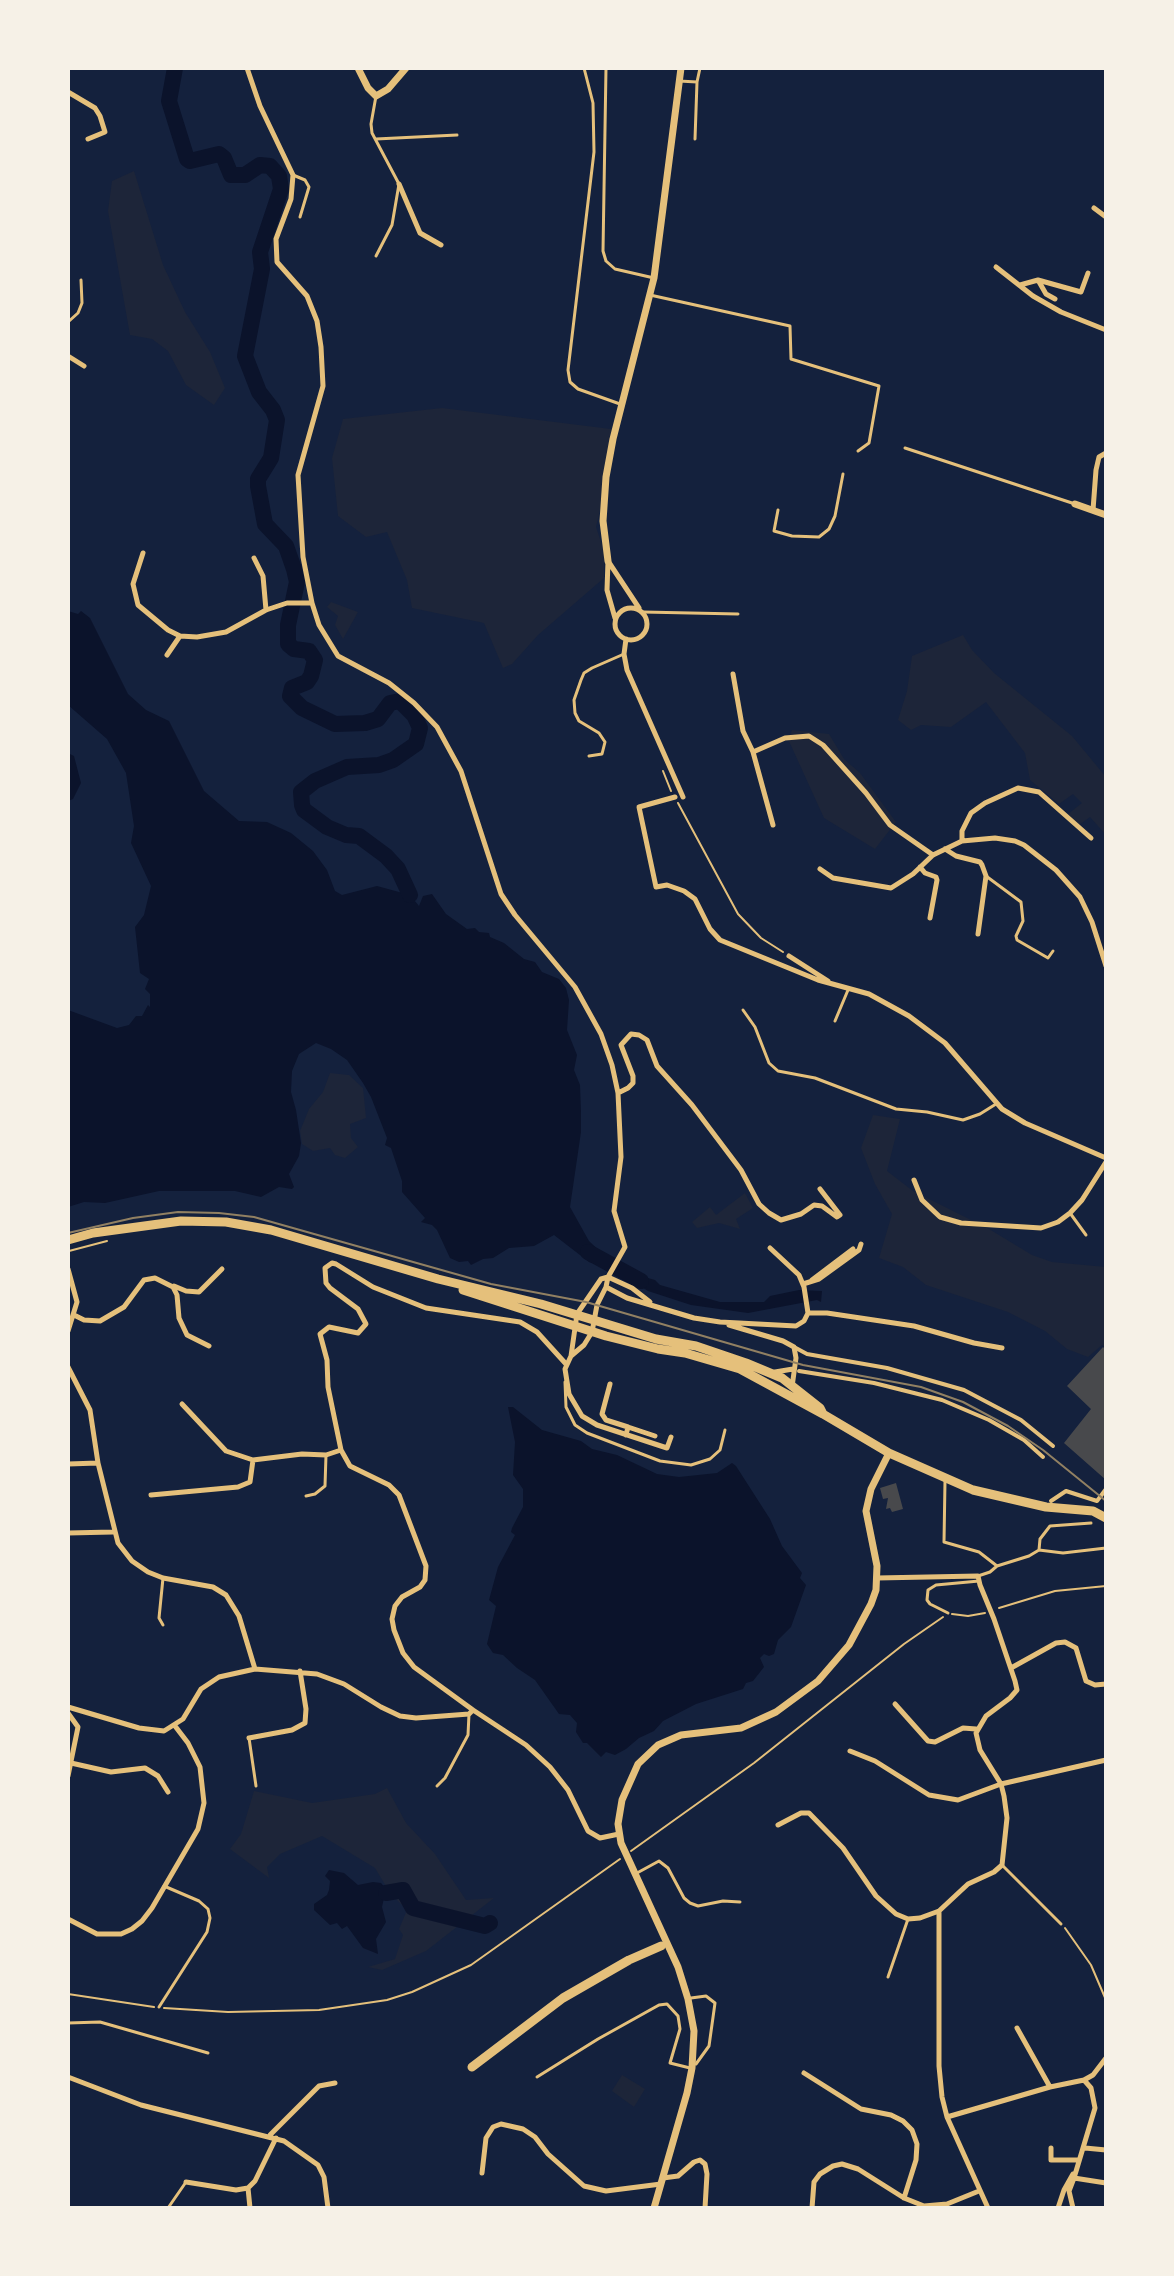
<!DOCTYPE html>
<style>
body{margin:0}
#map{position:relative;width:1174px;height:2276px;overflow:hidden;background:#14213d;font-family:Jost,sans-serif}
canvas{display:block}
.frame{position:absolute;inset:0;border:70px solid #f6f1e7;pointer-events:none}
</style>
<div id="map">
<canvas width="1174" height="2276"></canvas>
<div class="frame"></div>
</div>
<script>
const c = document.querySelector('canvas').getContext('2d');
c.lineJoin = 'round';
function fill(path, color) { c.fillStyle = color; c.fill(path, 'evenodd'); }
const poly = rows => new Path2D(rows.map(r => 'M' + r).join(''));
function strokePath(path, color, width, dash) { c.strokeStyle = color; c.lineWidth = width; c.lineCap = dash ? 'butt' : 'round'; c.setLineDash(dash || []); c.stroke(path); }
fill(poly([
 [134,171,163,265,185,312,210,352,225,388,214,405,186,385,168,351,152,339,130,335,108,211,112,181],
 [442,408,619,430,596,527,604,551,604,578,538,635,512,664,503,668,484,623,412,608,407,580,387,532,366,537,338,516,332,458,343,419],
 [331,602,358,612,343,639,335,625,338,616,327,607],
 [963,635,972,650,994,673,1072,736,1106,777,1106,835,1090,817,1079,825,1068,814,1082,803,1073,794,1059,804,1030,780,1025,753,986,702,951,727,921,725,911,730,898,720,907,691,912,656],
 [792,730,829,734,844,759,860,773,896,822,875,849,824,818,788,739],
 [330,1073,349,1075,363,1088,366,1118,350,1124,351,1138,358,1147,345,1158,335,1155,330,1148,313,1151,302,1144,300,1131,309,1109,323,1092],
 [873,1115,900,1119,887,1171,913,1191,989,1229,1032,1255,1052,1262,1106,1267,1106,1348,1102,1345,1088,1357,1067,1349,1045,1331,1008,1312,926,1285,903,1267,879,1258,892,1214,875,1184,861,1148],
 [745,1193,753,1208,736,1219,740,1229,719,1223,697,1228,692,1222,710,1207,716,1215],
 [387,1788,406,1823,435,1854,466,1900,494,1898,426,1951,382,1970,368,1967,395,1959,403,1935,399,1929,407,1910,390,1893,375,1868,322,1836,280,1854,267,1867,269,1878,230,1849,241,1834,254,1791,312,1803,375,1794],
 [622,2075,645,2089,634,2107,612,2091]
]), '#1d2539');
fill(poly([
 [68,611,78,614,81,611,90,618,128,694,146,710,169,721,204,791,239,821,267,822,291,833,313,851,327,870,335,891,342,895,377,886,410,895,419,906,423,896,432,894,446,914,467,929,475,928,479,932,489,933,490,937,504,943,524,959,535,962,542,972,559,979,566,988,569,1000,567,1030,577,1055,574,1070,580,1085,581,1112,581,1132,570,1207,589,1241,608,1259,603,1266,589,1262,554,1235,534,1246,509,1248,493,1258,483,1259,471,1265,468,1261,459,1262,450,1258,437,1230,432,1225,421,1222,425,1218,402,1192,402,1181,391,1148,385,1145,387,1138,371,1097,363,1083,347,1060,331,1049,316,1043,299,1054,292,1071,291,1092,296,1110,301,1143,299,1156,289,1174,294,1187,292,1189,279,1187,261,1197,235,1191,159,1191,105,1203,84,1202,68,1207,68,1010,117,1028,129,1025,136,1016,142,1016,148,1005,150,1007,150,994,145,989,149,979,140,973,135,927,144,915,151,886,131,843,134,826,126,773,107,739,68,705],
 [68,753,74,756,81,783,73,799,68,801],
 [625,1266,637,1275,655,1280,660,1285,720,1302,764,1302,770,1296,799,1290,822,1291,821,1302,817,1300,748,1313,691,1305,648,1291,623,1275,622,1272],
 [508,1407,513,1407,542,1430,581,1441,592,1449,617,1455,657,1474,679,1477,717,1473,732,1463,736,1466,770,1519,782,1546,802,1573,800,1578,806,1585,791,1627,778,1640,774,1654,769,1656,764,1654,760,1658,764,1667,753,1681,746,1683,743,1689,696,1704,663,1721,654,1731,639,1738,626,1749,615,1755,606,1752,601,1757,587,1743,583,1743,576,1732,577,1723,570,1715,559,1714,535,1680,517,1668,503,1655,493,1653,487,1644,496,1606,489,1600,498,1567,515,1535,511,1532,512,1528,523,1507,523,1489,513,1475,515,1442],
 [329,1870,344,1873,358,1885,373,1882,381,1883,386,1889,382,1907,386,1922,376,1939,378,1954,363,1948,347,1926,342,1929,337,1923,330,1925,314,1910,314,1904,327,1895,329,1890,330,1881,325,1876]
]), '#0b132b');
strokePath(poly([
 [175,68,169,101,187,159,190,161,219,154,224,158,231,175,245,175,260,165,270,166,279,176,281,189,260,252,262,269,245,356,259,392,273,410,277,420,271,458,258,479,258,486,265,524,286,546,294,569,297,582,288,625,288,644,294,649,309,651,315,660,311,676,307,682,292,688,290,696,302,708,335,724,365,723,378,719,390,703,400,701,414,715,420,728,416,744,393,760,379,765,347,767,315,781,301,792,302,805,304,810,327,827,346,835,359,836,386,856,398,869,410,895],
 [588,1252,641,1281],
 [386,1893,403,1890,413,1908,485,1926,490,1923]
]), '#0b132b', 16);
fill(poly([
 [1103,1347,1106,1350,1106,1480,1064,1443,1091,1409,1067,1386],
 [896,1483,903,1509,892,1512,890,1508,886,1509,888,1498,883,1499,880,1488]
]), '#48494c');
strokePath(poly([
 [663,771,671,791],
 [678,803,738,914,761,938,783,952],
 [69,1251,107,1241],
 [999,1608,1055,1591,1106,1586],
 [952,1614,968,1616,985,1613],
 [631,1851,754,1763,904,1644,943,1617],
 [1065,1928,1091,1965,1106,2000],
 [68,1994,154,2007],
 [164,2008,228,2012,319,2010,387,2000,412,1992,471,1965,620,1859]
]), '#e5c07b', 2);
strokePath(poly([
 [584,68,593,103,594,152,568,370,570,382,578,389,620,404],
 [606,68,603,251,606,261,615,269,654,278],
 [679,81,697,82,695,139],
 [697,82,700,68],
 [376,96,371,124,372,133,399,184,392,225,376,256],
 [376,139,457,135],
 [293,175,305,180,309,187,300,217],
 [650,295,790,326,791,359,879,386,869,443,858,451],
 [68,322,78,313,82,303,81,280],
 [905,448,1072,503],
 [778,510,774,531,792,536,819,537,829,529,835,516,843,474],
 [643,612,738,614],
 [589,756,602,754,605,742,599,733,579,721,575,713,574,700,581,680,584,673,592,668,624,654],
 [986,876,1021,902,1023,921,1016,936,1017,940,1048,958,1053,951],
 [743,1010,755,1027,769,1063,778,1071,815,1078,896,1109,927,1112,963,1120,980,1114,996,1104],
 [835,1021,848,990],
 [1070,1213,1086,1235],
 [565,1382,566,1407,575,1425,587,1433,660,1461,691,1465,710,1459,720,1450,725,1430],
 [945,1481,944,1542,979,1552,997,1566],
 [306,1496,315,1494,325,1486,326,1455],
 [1039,1550,1063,1553,1106,1548],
 [978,1576,990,1572,997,1566,1029,1556,1039,1550,1040,1539,1050,1526,1091,1523],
 [163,1578,159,1618,163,1625],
 [948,1613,930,1604,927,1600,928,1590,936,1585,979,1581],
 [249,1738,256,1786],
 [437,1786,445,1778,468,1735,469,1714],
 [1002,1865,1061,1924],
 [637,1873,659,1861,668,1868,684,1898,690,1903,698,1906,723,1901,740,1902],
 [888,1977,908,1919],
 [691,1998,706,1996,715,2003,709,2046,696,2064],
 [159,2007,207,1932,210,1918,208,1909,199,1901,164,1886],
 [68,2023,100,2022,208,2053],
 [537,2077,598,2039,659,2005,667,2004,678,2016,680,2029,670,2063,690,2068],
 [168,2208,186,2182]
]), '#e5c07b', 3);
strokePath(poly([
 [794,1347,807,1354,887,1368,964,1390,1021,1420,1053,1446],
 [799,1371,874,1383,942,1400,989,1420,1024,1440,1043,1457],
 [1051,1501,1066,1491,1097,1501,1106,1489]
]), '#e5c07b', 4);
strokePath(poly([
 [247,68,260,106,293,175,291,199,276,239,277,262,307,296,317,321,321,347,323,386,298,475,303,557,312,603,319,625,338,656,389,683,414,703,437,727,461,771,501,894,515,915,575,987,601,1034,612,1065,618,1093,621,1157,614,1211,625,1247,608,1277,606,1287,597,1305,592,1332,584,1345,571,1356],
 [68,92,95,108,100,116,105,132,88,139],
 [399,184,420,233,441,245],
 [1094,208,1106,217],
 [996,267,1033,296,1061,312,1106,330],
 [1038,280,1046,294,1055,299],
 [1020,285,1038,280,1081,292,1088,273],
 [68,356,84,366],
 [1093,510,1096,470,1099,457,1106,453],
 [143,553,133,584,138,605,168,630,180,636,197,637,226,632,266,610,287,603,312,603],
 [254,558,263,576,266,610],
 [608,561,607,590,615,618],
 [608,561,639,608],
 '615 624a16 16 0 1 1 32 0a16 16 0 1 1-32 0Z',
 [626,639,624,654,627,670,683,797],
 [167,655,180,636],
 [733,674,743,731,753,752],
 [675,797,639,807,656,887,667,885,684,891,695,899,710,929,720,940,818,980,869,994,909,1016,945,1043,1002,1109,1025,1123,1106,1158],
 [773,825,753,752,785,738,809,736,823,745,866,793,890,825,933,855],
 [962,841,962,831,971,813,985,803,1018,788,1039,792,1091,838],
 [945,849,956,856,980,862,982,865,986,876,978,934],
 [920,867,925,873,936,877,937,880,930,918],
 [820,869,833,878,891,888,913,874,933,855,962,841,995,838,1015,841,1024,845,1056,870,1080,897,1092,922,1106,966],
 [789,956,828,981],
 [618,1093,628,1088,633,1083,633,1076,621,1045,631,1034,639,1035,647,1040,657,1066,692,1105,741,1170,759,1204,769,1213,781,1220,801,1214,814,1205,822,1206,837,1217,840,1215,820,1189],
 [914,1180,922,1200,940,1217,961,1223,1041,1228,1058,1222,1070,1213,1082,1200,1106,1162],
 [68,1269,77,1302,68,1331],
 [608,1277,601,1279,577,1314,571,1356,565,1369,569,1394,582,1416,597,1425,667,1448,671,1437],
 [608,1277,632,1288,650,1302],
 [812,1280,853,1249],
 [803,1284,819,1279,859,1250,861,1244],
 [174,1286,186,1291,199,1292,222,1269],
 [606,1287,627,1298,694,1318,720,1322,796,1326,804,1321,808,1313,804,1287,799,1275,770,1248],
 [808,1313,827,1313,914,1326,974,1343,1002,1348],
 [74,1315,84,1320,100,1321,124,1307,144,1280,155,1278,173,1287,177,1295,179,1318,187,1335,209,1346],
 [729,1325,783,1341,794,1347,796,1358,792,1387],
 [68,1367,90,1410,98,1463,118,1543,132,1561,148,1572,163,1578,213,1587,226,1595,239,1616,255,1669],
 [775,1372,793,1369],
 [610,1384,602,1414,606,1420,628,1427,626,1435],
 [182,1404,226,1451,253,1460],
 [628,1427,655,1436],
 [68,1464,98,1463],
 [151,1495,238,1487,250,1482,253,1460,302,1454,326,1455,341,1450],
 [68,1533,113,1532],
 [877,1578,978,1576,980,1585,994,1619,1015,1681,1017,1690,1010,1698,986,1716,976,1733,980,1750,1001,1784,1004,1796,1007,1818,1002,1865,994,1872,968,1884,939,1911,939,2066,942,2097,947,2117,988,2208],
 [1011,1668,1056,1643,1065,1642,1076,1648,1086,1681,1095,1685,1106,1684],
 [895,1704,928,1741,935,1742,963,1728,976,1729],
 [68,1707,139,1728,164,1731,183,1719,201,1689,219,1677,255,1669,317,1674,344,1684,381,1707,400,1716,416,1718,469,1714,473,1710,526,1745,550,1767,568,1790,588,1831,600,1838,619,1834],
 [473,1710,414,1667,403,1653,394,1630,392,1619,395,1606,402,1597,420,1587,425,1580,426,1566,399,1495,389,1485,350,1466,341,1450,328,1387,327,1360,320,1334,329,1327,358,1333,366,1324,358,1309,330,1288,326,1283,325,1268,332,1263,336,1264,373,1287,426,1308,520,1322,537,1332,566,1364],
 [68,1713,78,1727,68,1776],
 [249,1738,292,1730,305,1723,306,1709,300,1671],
 [850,1751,875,1761,929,1795,958,1800,1001,1784,1106,1760],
 [71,1763,111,1772,145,1768,158,1776,168,1792],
 [778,1825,801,1813,809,1813,843,1848,876,1896,896,1914,908,1919,920,1918,939,1911],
 [68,1919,97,1934,121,1934,132,1929,142,1921,152,1908,198,1829,204,1803,200,1767,188,1743,175,1726],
 [1017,2028,1050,2087],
 [804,2073,861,2109,891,2115,903,2121,912,2130,917,2144,916,2160,904,2198],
 [68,2077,141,2105,284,2141,318,2165,324,2177,328,2208],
 [1084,2080,1093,2075,1106,2058],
 [947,2117,1050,2087,1084,2080,1091,2088,1095,2108,1074,2178,1106,2183],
 [270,2135,319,2086,335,2083],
 [1051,2148,1051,2160,1079,2160],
 [1085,2148,1106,2150],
 [482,2173,486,2138,493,2127,501,2124,523,2129,535,2137,548,2154,584,2186,606,2191,661,2184],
 [663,2178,678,2176,694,2162,700,2160,705,2164,707,2174,705,2208],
 [186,2182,236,2190,248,2188],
 [250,2208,248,2188,255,2181,276,2138],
 [812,2208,814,2182,820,2174,833,2166,842,2164,858,2169,904,2198,924,2206,947,2204,979,2191],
 [1058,2208,1064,2190,1073,2174],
 [1073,2208,1069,2191,1074,2178]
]), '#e5c07b', 5);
strokePath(poly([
 [358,68,368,88,376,96,388,89,406,68],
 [1075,504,1106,515],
 [608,561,603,521,606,477,613,439,654,278,681,68],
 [654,2208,687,2093,692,2068,694,2031,688,1999,678,1967,621,1843,618,1824,622,1800,638,1764,658,1745,681,1735,741,1728,776,1712,818,1681,849,1645,871,1604,876,1590,877,1566,866,1511,871,1489,889,1453]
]), '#e5c07b', 7);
strokePath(poly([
 [68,1240,93,1233,181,1221,226,1222,271,1230,438,1279,541,1304,656,1339,696,1346,746,1363,782,1378,820,1408,823,1414],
 [463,1290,606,1336,658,1349,685,1353,740,1369,823,1414,889,1453,973,1490,1046,1507,1093,1511,1106,1518],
 [472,2067,563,1998,629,1960,661,1946]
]), '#e5c07b', 9);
strokePath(poly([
 [68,1233,133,1218,178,1212,219,1213,254,1217,491,1284,586,1302,803,1365,921,1387,963,1402,1008,1426,1043,1450,1106,1501]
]), '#918062', 2);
</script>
